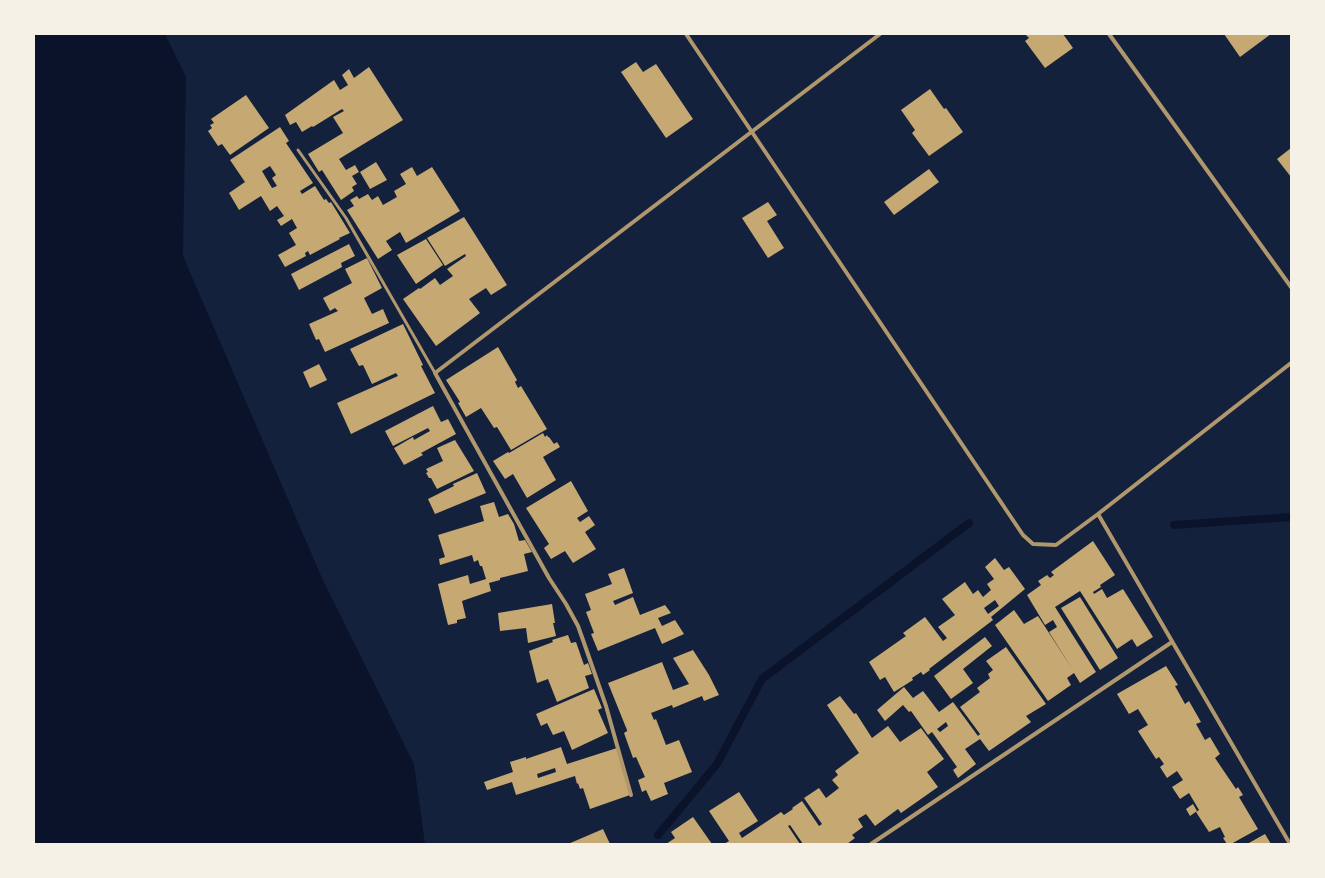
<!DOCTYPE html>
<style>
body{margin:0}
#map{position:relative;width:1325px;height:878px;overflow:hidden;background:#14213d;font-family:Roboto,sans-serif}
canvas{display:block}
.frame{position:absolute;inset:0;border:35px solid #f6f1e7;pointer-events:none}
</style>
<div id="map">
<canvas width="1325" height="878"></canvas>
<div class="frame"></div>
</div>
<script>
const c = document.querySelector('canvas').getContext('2d');
c.lineJoin = 'round';
function fill(path, color) { c.fillStyle = color; c.fill(path, 'evenodd'); }
const poly = rows => new Path2D(rows.map(r => 'M' + r).join(''));
function strokePath(path, color, width, dash) { c.strokeStyle = color; c.lineWidth = width; c.lineCap = dash ? 'butt' : 'round'; c.setLineDash(dash || []); c.stroke(path); }
fill(poly([
 [34,34,165,34,186,77,183,256,322,578,414,764,425,844,34,844]
]), '#0b132b');
strokePath(poly([
 [1174,525,1291,517],
 [658,835,717,764,762,679,969,523]
]), '#0b132b', 8);
fill(poly([
 [1025,34,1063,34,1073,48,1045,68,1025,41,1029,38],
 [1224,34,1271,34,1240,57],
 [636,62,643,72,656,64,693,119,666,138,621,72],
 [369,67,403,120,339,159,346,170,355,165,359,172,352,176,357,184,352,187,354,191,341,200,322,170,319,172,308,154,343,133,333,117,344,111,342,109,313,127,312,126,302,132,296,122,290,125,285,115,334,80,340,90,348,85,342,75,349,69,354,78],
 [930,89,944,109,946,108,963,132,929,156,912,133,915,130,901,110],
 [246,95,269,128,230,155,222,144,218,146,208,131,212,128,210,125,214,123,211,119],
 [280,127,289,141,286,143,313,183,300,191,302,194,315,186,324,200,326,199,329,203,331,202,350,233,339,238,340,239,310,255,308,251,305,253,306,256,285,267,278,255,296,245,289,233,297,228,292,219,281,226,277,220,284,216,277,206,270,211,261,196,239,210,229,193,245,182,230,160],
 [270,166,276,175,272,178,277,186,272,188,262,171],
 [1291,148,1291,177,1277,159],
 [376,162,387,180,370,189,360,172],
 [412,167,417,176,432,167,460,211,406,243,400,232,386,241,392,250,378,259,347,210,354,206,350,200,357,196,359,199,368,194,372,200,378,196,383,205,397,197,394,191,406,184,400,174],
 [929,169,939,182,894,215,884,202],
 [768,202,777,215,767,221,784,248,768,258,742,218],
 [464,217,507,285,491,295,486,288,469,299,480,313,436,346,403,299,419,288,420,289,435,278,440,285,453,276,447,269,466,256,465,254,445,266,427,238],
 [426,239,443,265,416,284,397,255],
 [349,244,355,256,341,263,342,267,299,290,291,274],
 [367,258,382,288,364,298,372,314,383,309,389,323,325,352,319,339,316,340,309,324,338,311,335,308,330,311,323,298,352,283,345,269],
 [403,324,423,365,421,366,435,393,351,434,337,403,398,376,396,373,372,384,363,365,359,366,350,349],
 [498,347,517,380,515,382,518,388,521,386,547,429,511,450,497,427,494,428,481,408,466,417,458,403,460,402,446,380],
 [319,364,327,380,310,388,303,372],
 [433,406,441,422,448,419,456,434,421,453,423,455,404,465,394,448,413,437,414,440,430,431,428,428,393,446,385,431],
 [543,433,545,437,547,435,548,437,549,437,554,444,557,442,560,447,543,457,556,480,527,498,513,474,505,479,493,461,508,452,509,453],
 [455,440,474,471,437,489,431,478,429,478,426,473,428,472,426,469,443,461,437,448],
 [477,473,486,493,435,514,428,499,454,486,453,484],
 [571,481,588,511,577,518,580,522,589,516,595,525,585,532,596,549,573,563,565,551,551,559,544,548,549,544,526,508],
 [494,502,499,517,508,514,514,524,519,541,525,540,532,552,524,554,528,571,500,578,500,580,489,583,491,591,462,601,466,618,457,620,457,623,448,625,438,584,468,575,470,584,486,579,482,566,480,566,478,560,474,562,472,555,440,565,439,559,445,557,438,535,484,521,480,506],
 [1093,541,1115,575,1100,585,1101,587,1093,592,1094,594,1102,589,1107,598,1123,589,1153,637,1137,647,1132,639,1117,649,1080,591,1055,607,1096,672,1080,683,1074,673,1067,678,1071,685,1048,701,995,625,1014,610,1024,624,1038,616,1073,670,1049,632,1057,627,1053,620,1045,625,1027,595,1041,585,1038,581,1047,575,1050,578,1054,575,1051,572],
 [995,558,1004,570,1009,567,1025,589,991,617,993,620,929,669,930,670,923,675,921,672,912,678,913,680,894,692,885,677,880,680,869,662,906,636,903,633,925,617,943,641,947,638,938,627,955,615,942,599,965,582,973,594,978,590,983,597,991,590,987,584,994,579,985,567],
 [995,600,999,606,988,614,984,608],
 [624,568,633,593,613,601,615,605,633,597,640,615,665,605,671,613,658,618,662,626,675,620,684,634,662,644,655,628,598,651,591,634,594,633,586,612,591,610,585,594,612,584,608,574],
 [1080,597,1118,658,1100,670,1061,608],
 [552,604,555,623,553,623,556,636,528,643,526,628,500,631,498,613],
 [568,635,571,643,576,642,584,665,588,663,592,674,585,676,589,688,557,702,548,679,537,683,529,651,553,642,552,640],
 [985,637,992,646,963,669,973,683,951,699,934,676],
 [1006,647,1046,704,1026,716,1031,722,989,751,980,739,965,749,976,764,958,778,953,770,957,767,932,732,928,735,911,711,909,712,903,705,885,721,877,710,904,687,913,698,923,691,939,712,953,702,978,736,980,734,960,707,980,692,977,688,990,678,988,674,993,670,986,661],
 [946,722,948,726,940,732,937,729],
 [693,650,709,675,719,695,704,701,702,696,673,708,672,705,651,713,654,720,656,719,666,745,679,740,692,772,664,783,668,794,651,801,646,790,642,792,638,780,645,777,636,757,633,758,624,733,627,731,627,730,608,683,662,662,673,690,689,684,673,658],
 [1166,666,1178,685,1175,686,1185,704,1189,701,1201,722,1196,724,1205,740,1210,737,1220,754,1215,758,1236,789,1238,787,1243,795,1239,797,1258,829,1231,844,1227,844,1223,838,1225,837,1220,827,1209,832,1196,812,1199,810,1189,793,1180,799,1172,787,1183,780,1177,771,1167,778,1160,767,1164,764,1159,757,1156,759,1138,731,1148,725,1138,709,1129,714,1117,694],
 [594,689,602,708,598,710,608,733,572,750,564,731,553,735,547,723,541,726,536,714],
 [840,696,854,714,856,713,872,738,888,726,900,742,921,728,944,759,927,772,938,787,901,813,898,809,875,826,866,814,858,819,863,827,852,835,855,838,847,844,803,844,790,825,788,826,800,844,724,844,729,841,709,811,739,792,758,821,739,833,742,838,781,812,784,815,793,809,792,808,802,801,819,826,822,824,804,798,819,788,826,798,839,788,832,780,838,775,835,771,859,753,827,705],
 [561,747,567,764,617,748,630,795,590,809,583,788,580,789,578,783,577,784,575,776,516,795,512,782,487,790,484,782,513,772,510,762,526,757,526,759],
 [555,768,556,772,538,778,537,774],
 [1193,804,1197,811,1190,816,1186,809],
 [693,817,712,844,666,844,675,838,671,832],
 [603,829,610,844,568,844],
 [1265,834,1271,844,1247,844]
]), '#c6a872');
strokePath(poly([
 [298,150,346,218,435,373]
]), '#b1986c', 3);
strokePath(poly([
 [686,34,1023,535,1033,544,1056,545,1098,514,1291,363],
 [1109,34,1291,287],
 [1098,514,1290,844],
 [631,795,606,706,583,640,578,626,566,604,549,578,435,373,880,34],
 [871,844,1172,642]
]), '#b1986c', 4);
</script>
